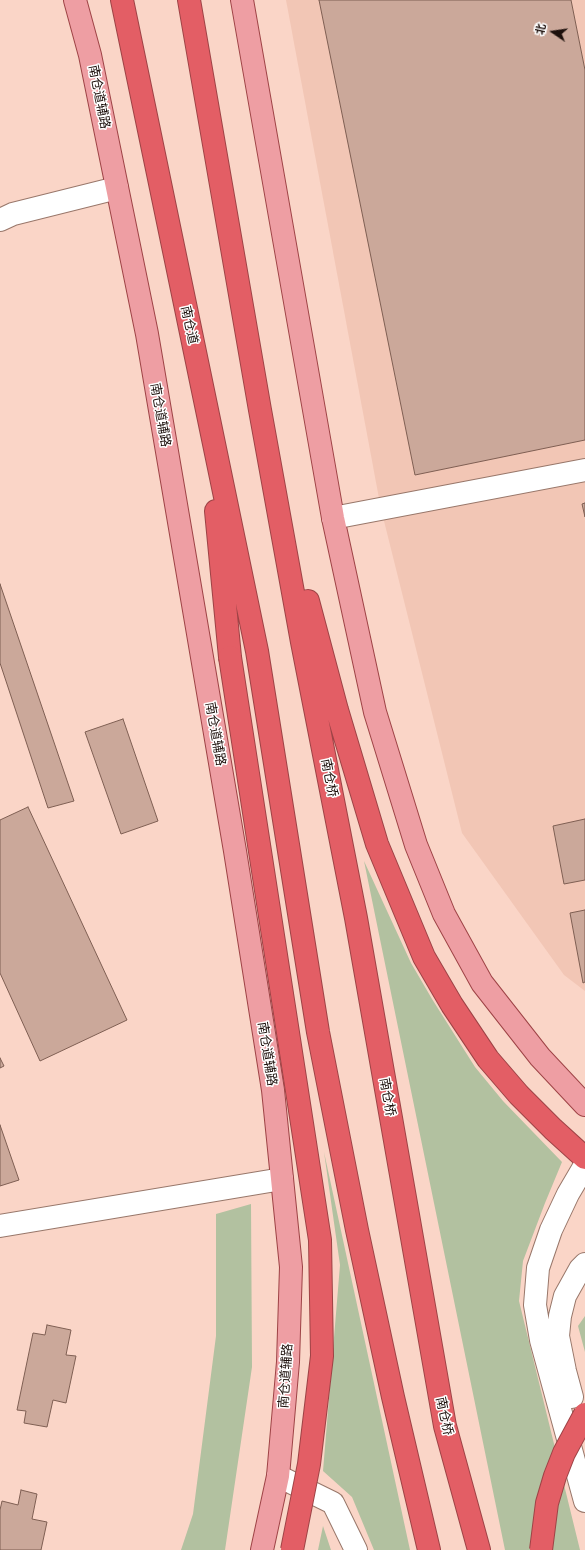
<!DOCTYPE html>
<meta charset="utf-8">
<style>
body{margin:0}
#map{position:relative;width:585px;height:1550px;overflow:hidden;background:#fad5c7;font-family:Rubik,"Noto Sans SC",sans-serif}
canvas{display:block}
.north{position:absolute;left:533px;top:12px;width:40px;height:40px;-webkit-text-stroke:3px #fff;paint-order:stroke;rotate:283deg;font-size:11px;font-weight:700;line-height:16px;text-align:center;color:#1d100c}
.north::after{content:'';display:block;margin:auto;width:14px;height:18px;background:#1d100c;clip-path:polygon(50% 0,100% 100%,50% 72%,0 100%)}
</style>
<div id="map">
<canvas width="585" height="1550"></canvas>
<div class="north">北</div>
</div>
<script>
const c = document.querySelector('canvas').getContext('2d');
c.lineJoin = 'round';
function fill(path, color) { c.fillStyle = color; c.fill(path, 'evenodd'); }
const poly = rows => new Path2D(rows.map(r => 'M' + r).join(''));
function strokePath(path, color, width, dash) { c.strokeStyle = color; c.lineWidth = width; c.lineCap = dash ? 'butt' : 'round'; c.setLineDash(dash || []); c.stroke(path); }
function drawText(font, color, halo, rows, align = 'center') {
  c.font = font + ' Rubik,"Noto Sans SC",sans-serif'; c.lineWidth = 3; c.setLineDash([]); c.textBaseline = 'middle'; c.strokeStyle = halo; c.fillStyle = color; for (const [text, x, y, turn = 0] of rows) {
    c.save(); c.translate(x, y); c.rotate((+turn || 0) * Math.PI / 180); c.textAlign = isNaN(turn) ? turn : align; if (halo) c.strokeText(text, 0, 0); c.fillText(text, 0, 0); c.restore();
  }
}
fill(poly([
 [286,0,585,0,585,991,564,975,462,833,381,509]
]), '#f2c6b5');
fill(poly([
 [364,861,411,963,432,999,475,1067,503,1101,562,1162,545,1203,523,1261,519,1301,580,1550,505,1550],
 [324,1152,410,1550,374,1550,352,1497,323,1471,340,1265],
 [251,1204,252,1367,225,1550,181,1550,193,1514,216,1336,216,1214],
 [585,1316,585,1352,578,1326],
 [323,1526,331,1550,318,1550]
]), '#b2c1a0');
const building = poly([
 [319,0,571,0,585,70,585,440,415,475,319,0],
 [585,503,585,517,582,504,585,503],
 [0,584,74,801,48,808,0,663,0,584],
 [123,719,158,821,121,834,85,732,123,719],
 [28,807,127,1020,40,1061,0,973,0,820,28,807],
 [585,819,585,880,564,884,553,826,585,819],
 [585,910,585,982,583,983,570,913,585,910],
 [0,1058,4,1066,0,1068,0,1058],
 [0,1125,19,1180,0,1186,0,1125],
 [47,1325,71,1330,66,1355,76,1356,66,1403,53,1400,47,1427,24,1423,26,1411,17,1410,33,1333,45,1335,47,1325],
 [21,1490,37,1494,32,1519,47,1522,41,1550,0,1550,0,1510,2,1501,18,1505,21,1490]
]);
fill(building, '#cba89a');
strokePath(building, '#7f5f53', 1);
const minor = poly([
 [0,220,13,214,117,188],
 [333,518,585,470],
 [585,1165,568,1194,551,1230,538,1268,535,1305,541,1340,585,1501],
 [0,1226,282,1179],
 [572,1397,565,1371,558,1336,560,1316,565,1296,580,1269,585,1264],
 [278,1476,333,1503,356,1550]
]);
const major = poly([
 [75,0,90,55,147,334,235,851,273,1090,291,1267,288,1362,278,1476,262,1550],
 [242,0,333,518,375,712,416,845,444,914,482,983,540,1057,585,1105]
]);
const highway = poly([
 [122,0,257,651,318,1032,357,1230,393,1397,429,1550],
 [189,0,260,410,302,642,356,918,445,1426,479,1550],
 [216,511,230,657],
 [308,601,337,710,377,844,424,957,452,1005,488,1059,519,1095,553,1129,585,1158]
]);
strokePath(minor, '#98776a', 24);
strokePath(major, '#9e4346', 24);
strokePath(highway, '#9e4346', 24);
strokePath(minor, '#fff', 22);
strokePath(major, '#ee9ea3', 22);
strokePath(highway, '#e35e65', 22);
const highwayBridge = poly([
 [230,657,320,1240,322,1356,309,1464,292,1550],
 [541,1550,547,1503,555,1476,564,1453,585,1414]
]);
strokePath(highwayBridge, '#9e4346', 24, []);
strokePath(highwayBridge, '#e35e65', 22);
drawText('13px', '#1d100c', '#fff', [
 ["南仓道辅路",99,97,79],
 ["南仓道",189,325,78],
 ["南仓道辅路",160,415,80],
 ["南仓道辅路",215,734,80],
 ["南仓桥",329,778,79],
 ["南仓道辅路",267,1054,81],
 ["南仓桥",387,1097,80],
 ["南仓道辅路",286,1376,-86],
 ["南仓桥",444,1416,78]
]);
</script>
